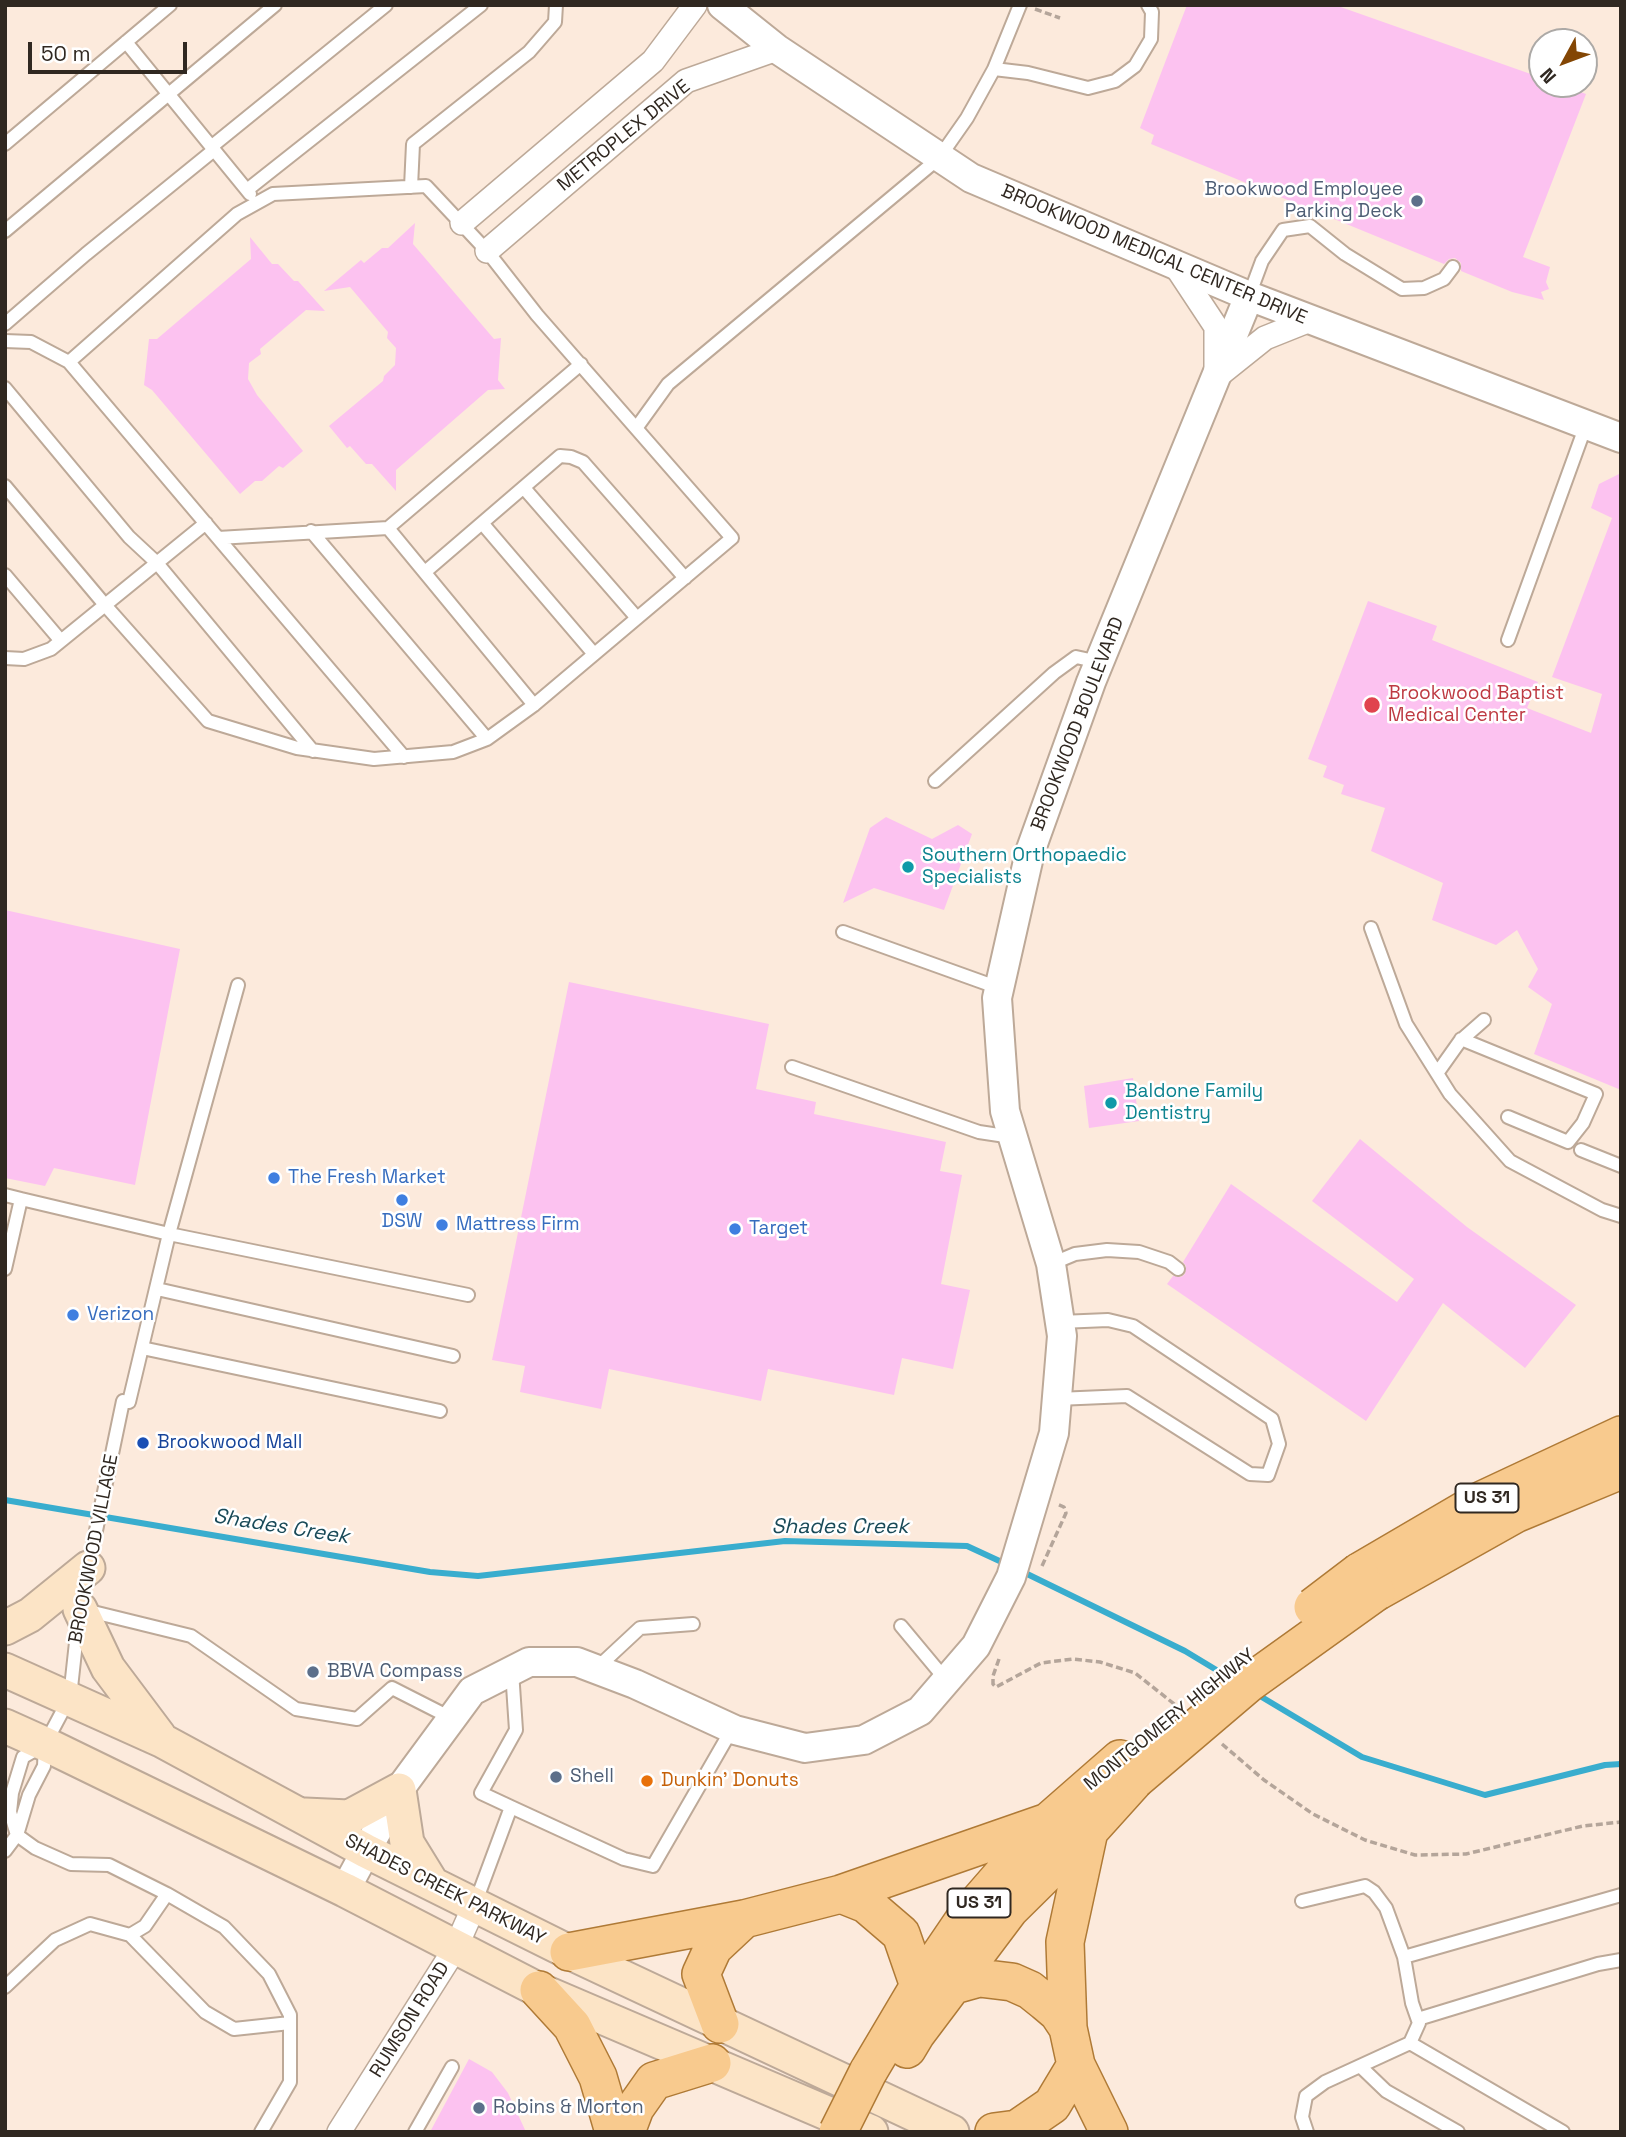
<!DOCTYPE html>
<style>
body{margin:0}
#map{position:relative;width:1626px;height:2137px;overflow:hidden;background:#fceadc;font-family:"Space Grotesk",sans-serif}
canvas{display:block}
.frame{position:absolute;inset:0;border:7px solid #302821;pointer-events:none}
.north{position:absolute;left:1528px;top:28px;width:70px;height:70px;box-sizing:border-box;background:#fff;border:2px solid #aca9a6;border-radius:50%;rotate:229deg;font-size:19px;font-weight:700;line-height:28px;text-align:center;color:#302821}
.north::after{content:'';display:block;margin:auto;width:24px;height:32px;background:#834604;clip-path:polygon(50% 0,100% 100%,50% 72%,0 100%)}
.scale{position:absolute;left:28px;top:42px;width:159px;height:32px;box-sizing:border-box;border:4px solid #302821;border-top:0;padding-left:9px;font-size:21px;line-height:24px;white-space:nowrap;color:#302821;-webkit-text-stroke:5px #fff;paint-order:stroke}
</style>
<div id="map">
<canvas width="1626" height="2137"></canvas>
<div class="frame"></div>
<div class="north">N</div>
<div class="scale">50 m</div>
</div>
<script>
const c = document.querySelector('canvas').getContext('2d');
c.lineJoin = 'round';
const poly = rows => new Path2D(rows.map(r => 'M' + r).join(''));
function strokePath(path, color, width, dash) { c.strokeStyle = color; c.lineWidth = width; c.lineCap = dash ? 'butt' : 'round'; c.setLineDash(dash || []); c.stroke(path); }
function fill(path, color) { c.fillStyle = color; c.fill(path, 'evenodd'); }
function drawText(font, color, halo, rows, align = 'center') {
  c.font = font + ' "Space Grotesk",sans-serif'; c.lineWidth = 5; c.setLineDash([]); c.textBaseline = 'middle'; c.strokeStyle = halo; c.fillStyle = color; for (const [text, x, y, turn = 0] of rows) {
    c.save(); c.translate(x, y); c.rotate((+turn || 0) * Math.PI / 180); c.textAlign = isNaN(turn) ? turn : align; if (halo) c.strokeText(text, 0, 0); c.fillText(text, 0, 0); c.restore();
  }
}
strokePath(poly([
 [5,1500,430,1572,478,1576,785,1541,967,1546,1006,1564],
 [1019,1570,1185,1651,1233,1680],
 [1255,1693,1362,1757,1485,1795,1605,1765,1621,1764]
]), '#39adce', 6);
fill(poly([
 [1187,5,1335,5,1542,78,1542,84,1559,84,1586,94,1523,257,1550,267,1546,282,1549,289,1541,292,1544,300,1512,292,1461,271,1461,263,1455,258,1449,259,1444,264,1151,144,1154,135,1140,128],
 [415,223,413,244,494,339,501,338,498,380,505,389,488,390,396,470,396,491,372,464,366,464,350,446,347,448,329,426,383,381,384,376,395,365,396,348,387,338,388,332,350,287,324,291,361,260,364,263,382,248,388,248],
 [250,237,272,264,278,264,294,281,298,281,325,311,306,310,260,349,261,354,249,363,248,379,257,395,303,451,283,468,279,466,262,481,255,481,240,494,152,390,144,385,149,339,157,339,251,259],
 [1621,473,1621,1090,1534,1054,1552,1004,1528,987,1538,969,1517,930,1496,945,1432,920,1443,883,1371,851,1385,808,1341,794,1344,785,1323,777,1327,766,1308,759,1368,601,1437,626,1432,640,1538,682,1527,708,1591,733,1602,694,1552,677,1612,518,1591,508,1599,484],
 [886,817,932,839,958,825,972,834,944,910,874,888,843,903,870,828],
 [5,910,180,949,135,1185,54,1168,45,1186,5,1178],
 [569,982,769,1024,756,1089,816,1102,814,1114,946,1142,940,1171,962,1175,941,1284,970,1290,953,1369,902,1358,894,1395,768,1369,761,1401,609,1369,601,1409,520,1392,525,1366,492,1360],
 [1133,1078,1139,1121,1089,1128,1084,1086],
 [1360,1139,1467,1227,1576,1305,1525,1368,1443,1303,1366,1421,1167,1284,1173,1276,1181,1277,1185,1274,1186,1266,1183,1262,1231,1184,1397,1302,1414,1279,1312,1201],
 [469,2059,492,2072,508,2093,526,2132,430,2132]
]), '#fcc2f0');
const service = poly([
 [126,42,250,194],
 [994,69,1028,73,1088,88,1115,81,1135,66,1151,39,1152,12,1148,5],
 [5,144,170,5],
 [211,147,386,5],
 [411,187,413,144,529,52,555,22,556,5],
 [247,190,481,5],
 [5,231,275,5],
 [1249,296,1262,261,1283,230,1310,226,1345,254,1402,289,1424,288,1444,279,1453,267],
 [5,324,86,254,214,150],
 [5,341,31,342,69,362,218,538,388,528,581,364],
 [5,388,129,537,157,563,313,751],
 [637,427,668,384,939,158,967,118,994,69,1020,5],
 [5,486,105,605,208,721,297,748,374,759,453,752,487,739,534,705,732,538,537,315,487,251,426,186,273,194,237,214,69,362],
 [524,488,637,618],
 [482,523,594,654],
 [388,528,534,705],
 [311,531,487,739],
 [218,538,404,757],
 [425,572,560,456,571,457,583,462,685,578],
 [5,575,61,641],
 [1508,640,1586,425],
 [5,658,24,659,51,649,206,523],
 [935,781,1054,673,1076,657,1099,662],
 [1371,928,1406,1024,1450,1094,1510,1161,1602,1210,1621,1216],
 [843,932,999,988],
 [238,985,169,1234,468,1295],
 [1461,1039,1596,1094,1583,1123,1568,1142,1508,1117],
 [792,1067,979,1132,1012,1137],
 [1438,1072,1460,1041,1484,1020],
 [1581,1150,1621,1166],
 [5,1195,21,1199],
 [1051,1264,1075,1254,1107,1250,1139,1252,1169,1262,1178,1269],
 [5,1269,21,1199,169,1234,129,1402],
 [157,1289,453,1356],
 [142,1348,440,1411],
 [1057,1399,1127,1396,1250,1474,1268,1475,1279,1444,1272,1419,1133,1326,1108,1320,1060,1322],
 [88,1569,123,1401],
 [85,1610,191,1636,296,1709,357,1719,392,1688,451,1718],
 [901,1626,946,1680],
 [597,1668,640,1628,693,1624],
 [42,1746,23,1757,12,1793,10,1812,17,1835,35,1848,71,1864,109,1865,167,1894,224,1927,269,1974,290,2015,290,2082,261,2132],
 [511,1807,481,1793,516,1730,512,1671],
 [5,1851,17,1835,29,1795,44,1766,45,1744,70,1697,78,1624],
 [1302,1901,1365,1886,1374,1892,1386,1908,1404,1957],
 [475,1904,511,1807,624,1859,653,1866,732,1729],
 [130,1935,205,2012,234,2029,290,2023],
 [5,1987,55,1940,90,1924,130,1935,145,1926,167,1894],
 [1418,2019,1598,1964,1621,1960],
 [1410,2043,1563,2132],
 [1361,2067,1386,2091,1458,2132],
 [415,2132,452,2067],
 [1307,2132,1302,2117,1306,2096,1325,2082,1410,2043,1419,2023,1412,2003,1404,1957,1621,1895]
]);
const minor = poly([
 [462,223,653,61,695,5],
 [487,251,686,81,777,49],
 [1175,265,1216,327,1216,371],
 [1215,378,1265,338,1310,320],
 [339,2132,456,1947,475,1904]
]);
const tertiary = poly([
 [722,5,777,49,971,178,1249,296,1621,438],
 [345,1890,399,1790,472,1691,529,1662,577,1662,635,1684,735,1730,805,1748,864,1740,920,1711,976,1646,1011,1577,1054,1433,1062,1336,1051,1264,1005,1111,997,998,1030,852,1091,682,1249,296]
]);
const secondary = poly([
 [80,1609,108,1668,159,1736],
 [5,1628,30,1615,88,1568],
 [5,1670,163,1741,366,1851,569,1952,952,2132],
 [5,1726,45,1744,345,1890,539,1990,871,2132],
 [305,1815,349,1817,399,1790,407,1843,431,1882]
]);
const primary = poly([
 [1359,1572,1482,1500,1621,1435],
 [1376,1592,1515,1514,1621,1470],
 [1089,1831,1065,1942,1068,2028,1076,2065,1109,2132],
 [841,1894,866,1904,901,1934,919,1986],
 [569,1952,744,1919,841,1894,1048,1822],
 [954,1985,979,1978,1012,1982,1030,1990,1045,2002,1058,2013,1068,2028],
 [539,1990,572,2026,598,2077,614,2132],
 [720,2024,701,1974,713,1948,744,1919],
 [907,2049,916,2034,1010,1909,1089,1831,1135,1780],
 [868,2072,919,1986,968,1914,1048,1822,1120,1759],
 [626,2132,635,2108,654,2081,712,2063],
 [994,2132,1017,2129,1052,2105,1076,2065]
]);
strokePath(service, '#bda998', 16);
strokePath(minor, '#bda998', 26);
strokePath(tertiary, '#bda998', 32);
strokePath(secondary, '#bda998', 37);
strokePath(primary, '#af7a36', 40);
strokePath(poly([
 [1035,9,1060,18],
 [1042,1566,1066,1513,1064,1507,1057,1504],
 [999,1659,993,1676,993,1684,996,1687,1041,1663,1073,1659,1100,1662,1135,1673,1178,1707],
 [1222,1744,1264,1780,1313,1814,1365,1840,1415,1855,1466,1854,1583,1826,1621,1822]
]), '#b4a59a', 3.5, [7, 3.5]);
strokePath(service, '#fff', 12);
strokePath(minor, '#fff', 23);
strokePath(tertiary, '#fff', 28);
strokePath(secondary, '#fce4c6', 33);
strokePath(primary, '#f8ca8e', 37);
const primaryBridge = poly([
 [1313,1607,1359,1572],
 [1135,1780,1249,1683,1376,1592],
 [838,2132,868,2072]
]);
strokePath(primaryBridge, '#af7a36', 40, []);
strokePath(primaryBridge, '#f8ca8e', 37);
for (const [x, y, r, color] of [
 [1417,201,7,"#5c6f8a"],
 [1372,705,9,"#e0444e"],
 [908,867,7,"#0f9aa8"],
 [1111,1103,7,"#0f9aa8"],
 [274,1178,7,"#3f7fe0"],
 [402,1200,7,"#3f7fe0"],
 [442,1225,7,"#3f7fe0"],
 [735,1229,7,"#3f7fe0"],
 [73,1315,7,"#3f7fe0"],
 [143,1443,7,"#1a4fb4"],
 [313,1672,7,"#5c6f8a"],
 [556,1777,7,"#5c6f8a"],
 [647,1781,7,"#e8710a"],
 [479,2108,7,"#5c6f8a"]
]) { const dot = new Path2D(); dot.arc(x, y, r, 0, 2 * Math.PI); c.fillStyle = color; c.fill(dot); strokePath(dot, '#fff', 2.5); }
for (const [x, y, w] of [
 [1487,1498,63],
 [979,1903,63]
]) { const box = new Path2D(); box.roundRect(x - w / 2, y - 14.5, w, 29, 5); c.fillStyle = '#fff'; c.fill(box); strokePath(box, '#302821', 2); }
drawText('bold 18px', '#302821', null, [
 ["US 31",1487,1498],
 ["US 31",979,1903]
]);
drawText('19px', '#302821', '#fff', [
 ["METROPLEX DRIVE",624,136,-39],
 ["BROOKWOOD MEDICAL CENTER DRIVE",1154,255,23],
 ["BROOKWOOD BOULEVARD",1078,724,-69],
 ["BROOKWOOD VILLAGE",94,1549,-79],
 ["MONTGOMERY HIGHWAY",1170,1720,-39],
 ["SHADES CREEK PARKWAY",445,1890,27],
 ["RUMSON ROAD",410,2020,-58]
]);
drawText('19px', '#4e5e75', '#fff', [
 ["Brookwood Employee",1403,190,"right"],
 ["Parking Deck",1403,212,"right"],
 ["BBVA Compass",327,1672],
 ["Shell",570,1777],
 ["Robins & Morton",493,2108]
], 'left');
drawText('19px', '#be3a42', '#fff', [
 ["Brookwood Baptist",1388,694],
 ["Medical Center",1388,716]
], 'left');
drawText('19px', '#0d838f', '#fff', [
 ["Southern Orthopaedic",922,856],
 ["Specialists",922,878],
 ["Baldone Family",1125,1092],
 ["Dentistry",1125,1114]
], 'left');
drawText('19px', '#366cbe', '#fff', [
 ["The Fresh Market",288,1178],
 ["DSW",402,1222,"center"],
 ["Mattress Firm",456,1225],
 ["Target",749,1229],
 ["Verizon",87,1315]
], 'left');
drawText('19px', '#164399', '#fff', [
 ["Brookwood Mall",157,1443]
], 'left');
drawText('19px', '#c56008', '#fff', [
 ["Dunkin' Donuts",661,1781]
], 'left');
drawText('italic 21px', '#194a58', '#fff', [
 ["Shades Creek",281,1527,9],
 ["Shades Creek",840,1527]
]);
</script>
